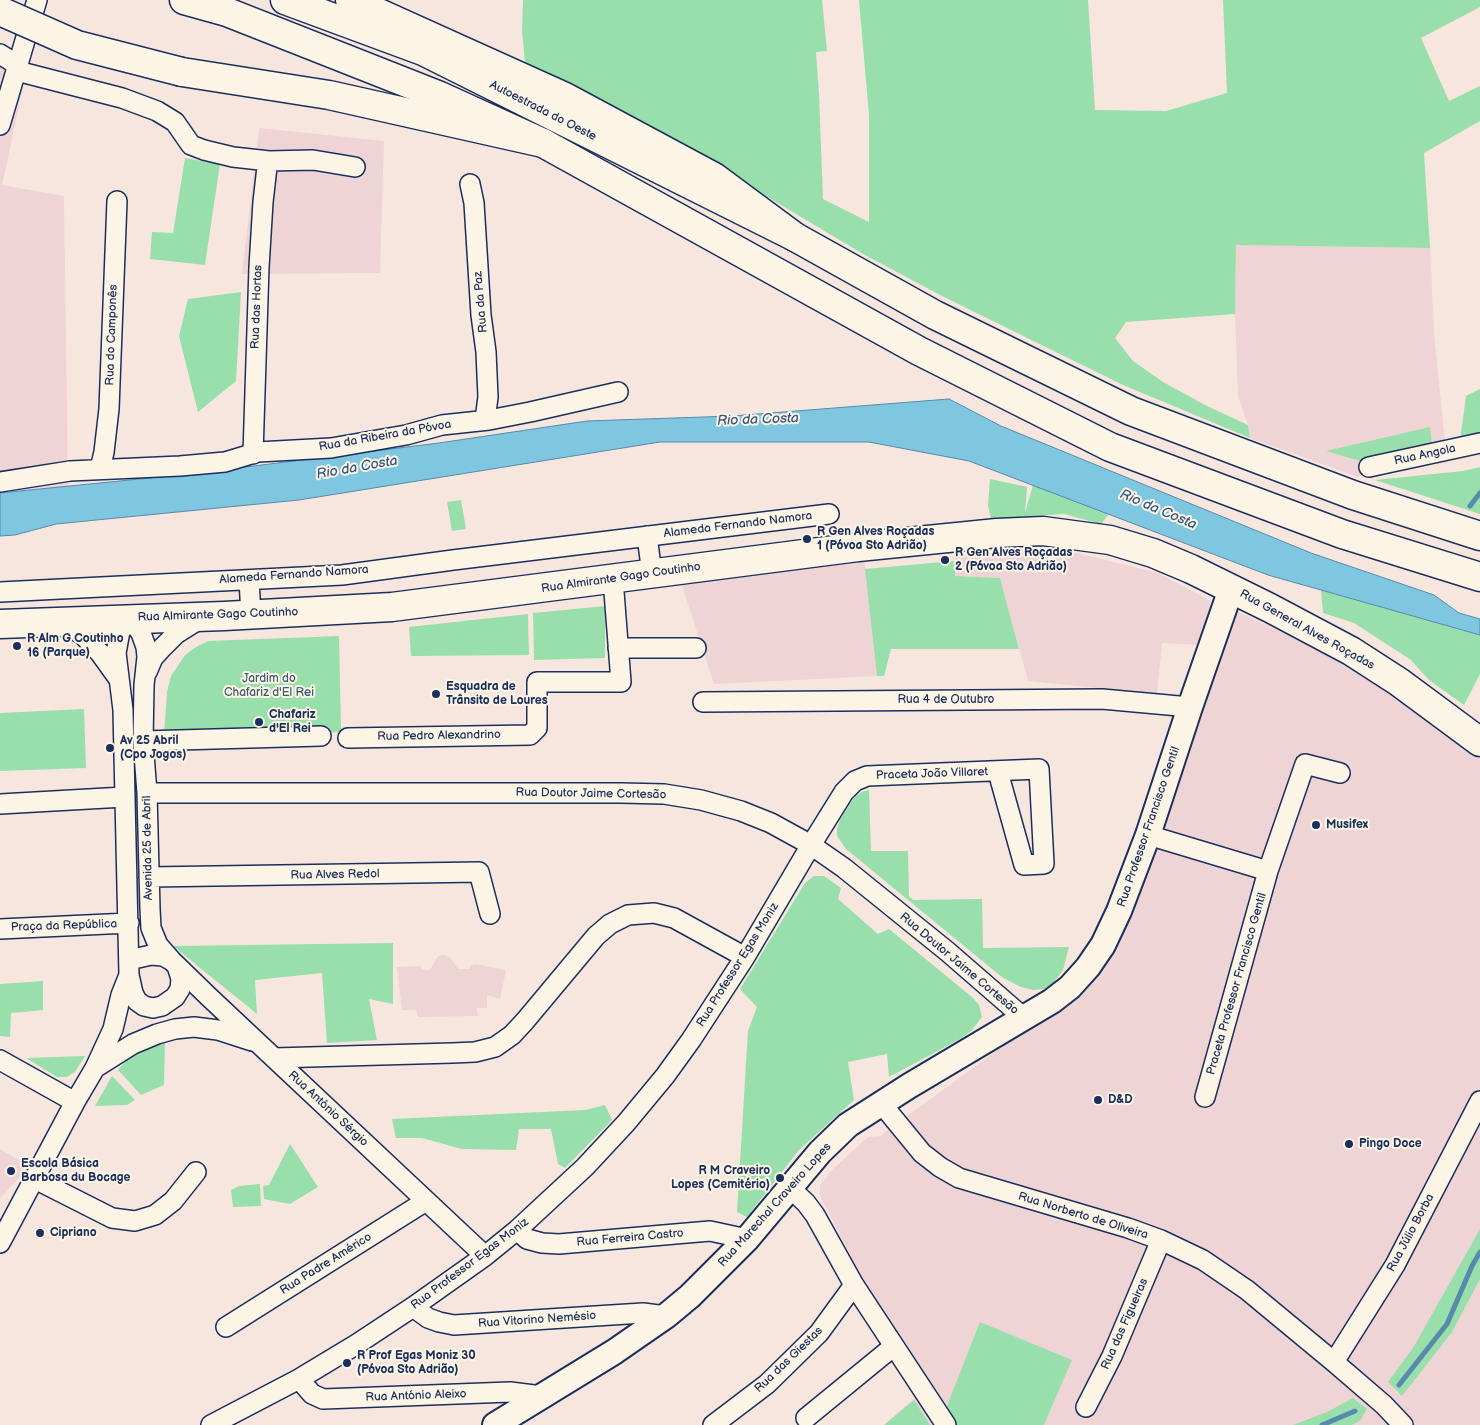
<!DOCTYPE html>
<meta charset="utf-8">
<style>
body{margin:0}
canvas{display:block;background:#f6e6de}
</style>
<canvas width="1480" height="1425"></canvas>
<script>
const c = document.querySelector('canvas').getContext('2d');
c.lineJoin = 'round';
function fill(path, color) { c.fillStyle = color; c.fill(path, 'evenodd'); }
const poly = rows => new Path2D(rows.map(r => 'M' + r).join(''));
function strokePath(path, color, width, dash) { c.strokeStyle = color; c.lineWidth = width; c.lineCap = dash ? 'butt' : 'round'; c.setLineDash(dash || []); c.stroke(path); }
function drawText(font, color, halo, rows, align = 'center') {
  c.font = font + ' "Balsamiq Sans",sans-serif'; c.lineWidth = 4; c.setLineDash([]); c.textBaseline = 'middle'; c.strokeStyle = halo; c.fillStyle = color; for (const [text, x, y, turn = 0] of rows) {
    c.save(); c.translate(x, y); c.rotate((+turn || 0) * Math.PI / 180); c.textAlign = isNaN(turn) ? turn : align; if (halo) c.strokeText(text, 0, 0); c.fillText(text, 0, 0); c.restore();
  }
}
fill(poly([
 [0,67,23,87,2,185,64,196,68,486,0,493],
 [259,128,384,141,380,273,242,274],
 [1236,245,1430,248,1434,332,1445,444,1358,477,1250,438,1248,425,1238,396,1235,314],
 [1021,551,1077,553,1158,573,1211,601,1200,645,1162,643,1157,694,1028,681,1000,578,955,576,954,554],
 [864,557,877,676,714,684,681,583],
 [1238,612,1333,656,1391,694,1480,758,1480,1425,1044,1425,1072,1360,954,1425,884,1425,930,1385,860,1274,820,1196,820,1185,834,1168,868,1137,880,1136,1010,1041,1117,951,1209,677],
 [444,955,451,958,458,969,470,969,470,965,475,964,506,970,500,999,487,995,487,1008,477,1008,478,1016,418,1017,416,1010,402,1010,397,967,420,966,422,970,430,970,438,956],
 [0,1149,26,1164,19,1178,0,1198]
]), '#efd4d6');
fill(poly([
 [523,0,822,0,827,51,816,52,819,94,823,199,869,222,869,115,859,0,1088,0,1095,110,1166,111,1227,93,1223,0,1480,0,1480,7,1421,38,1449,101,1480,86,1480,121,1424,153,1430,248,1236,245,1235,314,1126,322,1115,338,1133,361,1163,382,1207,406,1248,425,1250,438,1123,385,940,295,863,254,741,181,525,63,522,30],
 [185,158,220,164,205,265,150,259,152,232,173,233],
 [241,292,236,381,198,412,179,336,188,299],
 [1480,389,1480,436,1460,441,1466,396],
 [1430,427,1432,445,1364,462,1326,451],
 [1480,467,1480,514,1375,480,1463,471],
 [990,479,1027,487,1025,513,1033,485,1109,514,1101,524,1064,514,991,519,988,506],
 [461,500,466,529,452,531,447,502],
 [954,561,955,576,1000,578,1019,649,891,649,884,676,877,676,865,569],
 [1321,590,1480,635,1480,674,1464,705,1429,680,1411,660,1354,623,1323,613],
 [605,606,605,658,534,660,533,613],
 [528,614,529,655,411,656,409,627],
 [339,636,341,728,345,732,164,734,167,692,171,676,185,655,196,647,208,641],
 [84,709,86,768,0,771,0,713],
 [869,790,871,851,908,851,909,896,913,900,982,899,983,948,1069,947,1063,970,1053,983,1044,989,1033,990,1021,987,1003,978,846,849,837,836,837,829,840,820,850,804,857,795,864,791],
 [814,876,824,876,841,888,838,899,878,934,889,929,972,997,979,1005,982,1017,971,1031,960,1039,889,1077,887,1054,848,1062,854,1100,799,1150,747,1217,737,1212,748,1031,757,1007,740,989,805,883],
 [393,943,393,1004,369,999,377,1040,327,1043,322,973,255,980,257,1014,173,946],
 [43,981,43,1010,11,1013,10,1037,0,1036,0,984],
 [165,1039,164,1085,141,1095,118,1070,138,1047],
 [85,1056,75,1072,67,1077,57,1077,26,1058],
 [112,1076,135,1100,127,1105,95,1106],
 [605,1105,612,1120,565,1168,558,1164,551,1129,519,1129,516,1150,462,1149,422,1138,396,1138,392,1119,585,1110],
 [290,1144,318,1187,290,1204,264,1199,263,1186,269,1185],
 [260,1184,261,1206,233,1207,231,1190,239,1186],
 [1480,1229,1480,1279,1452,1332,1402,1396,1388,1382,1413,1348],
 [980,1322,1072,1360,1044,1425,954,1425,948,1417,947,1406],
 [1353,1398,1367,1409,1360,1421,1352,1425,1293,1425,1327,1412],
 [914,1400,930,1425,884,1425]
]), '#99dfac');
const water = poly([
 [949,399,1001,426,1311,553,1434,595,1459,613,1480,619,1480,635,1268,575,969,461,869,442,660,442,299,500,56,524,15,535,0,536,0,493,189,474,439,443,587,421,732,416,949,399]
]);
fill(water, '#7fc6e0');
strokePath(water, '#578aac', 1);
strokePath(poly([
 [1470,506,1480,493],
 [1399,1385,1447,1324,1472,1266,1480,1252],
 [1322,1425,1355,1411]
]), '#578aac', 5);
const minor = poly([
 [0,54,19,66],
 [17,71,122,98,157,111,175,122,191,145,204,150,233,157,269,161,313,160,355,167],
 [0,125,37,0],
 [470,184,474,203,481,315,486,352,488,397,485,420],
 [253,454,259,267,263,202,267,167,269,161],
 [1369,467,1480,443],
 [100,469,104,452,109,409,117,201],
 [0,482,70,471,180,466,225,462,258,452,331,448,406,435,442,425,489,420,530,412,618,392],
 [647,536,652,574],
 [249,580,251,615],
 [0,592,342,575,453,560,829,514],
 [62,621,83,635,100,653,118,678],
 [618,648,696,648],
 [147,672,153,658,162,648,176,634,203,617],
 [703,702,1102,699,1190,707],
 [348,738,530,735,537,728,537,682,621,682,613,579],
 [143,741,321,736],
 [147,793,621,793,664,794,701,800,741,811,771,823,811,845,844,868,948,952,1024,1018],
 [0,804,124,797],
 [1148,835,1268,871],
 [149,877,479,872,490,914],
 [0,929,129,923],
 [129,960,151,955,163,956,172,961],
 [129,975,133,993,137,1001,144,1006,153,1008,162,1006,175,997,180,989,181,979,177,966],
 [274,1058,452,1053,475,1052,495,1047,512,1035,525,1021,596,936,610,924,628,915,654,913,674,918,745,957],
 [0,1060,75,1102],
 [95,1068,133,1044,157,1034,175,1029,194,1027,218,1030,252,1041],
 [1205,1097,1268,871,1305,764,1340,773],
 [881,1103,922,1153,940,1167,959,1178,1128,1228,1161,1240,1203,1260,1247,1290,1334,1362,1384,1405,1403,1425],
 [35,1179,112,1218,135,1221,155,1215,173,1201,196,1172],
 [789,1187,806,1203,815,1215,854,1285,946,1425],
 [517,1230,527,1239,542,1243,559,1244,710,1231,747,1239],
 [0,1243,75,1102,95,1068,113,1029,121,995,129,975,123,710,116,653,120,631,131,619,141,633,146,647,147,657,144,685,143,741,147,793,150,909,151,928,158,945,172,961,208,996,485,1256],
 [413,1307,428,1318,439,1322,454,1325,643,1313,666,1316],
 [226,1327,426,1201],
 [1334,1362,1395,1265,1480,1101],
 [299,1379,312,1394,323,1399,510,1392,542,1396],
 [1086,1407,1112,1356,1161,1240],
 [806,1418,894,1346],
 [211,1425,299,1379,357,1344,413,1307,485,1256,517,1230,585,1167,626,1123,665,1076,691,1040,745,957,811,845,844,792,855,781,867,776,1039,769,1044,864,1024,865,998,772],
 [713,1425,767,1384,819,1333,854,1285]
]);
const tertiary = poly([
 [495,1425,614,1352,666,1316,690,1296,747,1239,820,1152,848,1125,909,1086,1052,1001,1070,987,1088,967,1103,945,1119,911,1148,835,1190,707,1231,589]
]);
const primary = poly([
 [0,624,224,616,392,607,858,547,997,533,1043,531,1110,540,1153,553,1191,569,1270,608,1351,651,1399,682,1480,742]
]);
const trunk = poly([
 [350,0,565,97,714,177,795,237,935,315,1131,411,1353,495,1480,536],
 [182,72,329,95,543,143,919,351,1110,447,1342,534,1480,577]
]);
const motorway = poly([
 [184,0,227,12,440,96,543,143],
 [285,0,423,51,795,237]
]);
strokePath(minor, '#1b2f5e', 22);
strokePath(tertiary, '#1b2f5e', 28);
strokePath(primary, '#1b2f5e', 31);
strokePath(trunk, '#1b2f5e', 31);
strokePath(motorway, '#1b2f5e', 31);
strokePath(minor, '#fcf5e5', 19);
strokePath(tertiary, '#fcf5e5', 24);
strokePath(primary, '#fcf5e5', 28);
strokePath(trunk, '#fcf5e5', 28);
strokePath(motorway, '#fcf5e5', 28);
const trunkBridge = poly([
 [0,11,77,45,182,72]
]);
strokePath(trunkBridge, '#1b2f5e', 31, []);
strokePath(trunkBridge, '#fcf5e5', 28);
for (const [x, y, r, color] of [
 [807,539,5,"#1b2f5e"],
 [945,560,5,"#1b2f5e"],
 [17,646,5,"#1b2f5e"],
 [436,694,5,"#1b2f5e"],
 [259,722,5,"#1b2f5e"],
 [110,748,5,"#1b2f5e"],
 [1316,825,5,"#1b2f5e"],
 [1098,1100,5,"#1b2f5e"],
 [1349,1144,5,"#1b2f5e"],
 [11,1171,5,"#1b2f5e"],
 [780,1178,5,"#1b2f5e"],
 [40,1233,5,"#1b2f5e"],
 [347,1363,5,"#1b2f5e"]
]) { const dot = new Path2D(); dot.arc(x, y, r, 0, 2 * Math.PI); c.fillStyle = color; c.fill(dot); strokePath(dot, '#fcf5e5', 2); }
drawText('12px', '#1b2f5e', '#fcf5e5', [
 ["Autoestrada do Oeste",543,111,27],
 ["Rua da Paz",481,302,-95],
 ["Rua das Hortas",257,307,-88],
 ["Rua do Camponês",112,335,-88],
 ["Rua da Ribeira da Póvoa",385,436,-10],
 ["Rua Angola",1425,455,-12],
 ["Alameda Fernando Namora",738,525,-7],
 ["Alameda Fernando Namora",294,575,-4],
 ["Rua Almirante Gago Coutinho",621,578,-8],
 ["Rua Almirante Gago Coutinho",218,615,-2],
 ["Rua General Alves Roçadas",1307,630,29],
 ["Rua 4 de Outubro",946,700],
 ["Rua Pedro Alexandrino",439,736,-1],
 ["Praceta João Villaret",932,774,-2],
 ["Rua Doutor Jaime Cortesão",591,794,1],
 ["Rua Professor Francisco Gentil",1149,827,-71],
 ["Avenida 25 de Abril",148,848,-91],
 ["Rua Alves Redol",335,875,-1],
 ["Praça da República",64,926,-2],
 ["Rua Doutor Jaime Cortesão",959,964,40],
 ["Rua Professor Egas Moniz",738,965,-58],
 ["Praceta Professor Francisco Gentil",1237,984,-74],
 ["Rua António Sérgio",328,1109,43],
 ["Rua Marechal Craveiro Lopes",775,1205,-48],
 ["Rua Norberto de Oliveira",1083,1216,17],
 ["Rua Júlio Borba",1411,1233,-62],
 ["Rua Ferreira Castro",630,1238,-5],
 ["Rua Padre Américo",326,1264,-32],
 ["Rua Professor Egas Moniz",470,1264,-37],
 ["Rua Vitorino Nemésio",537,1320,-4],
 ["Rua das Figueiras",1125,1324,-66],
 ["Rua das Giestas",789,1360,-44],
 ["Rua António Aleixo",416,1396,-2]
]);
drawText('bold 12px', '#1b2f5e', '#fcf5e5', [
 ["R Gen Alves Roçadas",817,532],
 ["1 (Póvoa Sto Adrião)",817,546],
 ["R Gen Alves Roçadas",955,553],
 ["2 (Póvoa Sto Adrião)",955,567],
 ["R Alm G Coutinho",27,639],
 ["16 (Parque)",27,653],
 ["Esquadra de",446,687],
 ["Trânsito de Loures",446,701],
 ["Chafariz",269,715],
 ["d'El Rei",269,729],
 ["Av 25 Abril",120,741],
 ["(Cpo Jogos)",120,755],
 ["Musifex",1326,825],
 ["D&D",1108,1100],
 ["Pingo Doce",1359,1144],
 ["Escola Básica",21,1164],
 ["Barbosa du Bocage",21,1178],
 ["R M Craveiro",770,1171,"right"],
 ["Lopes (Cemitério)",770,1185,"right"],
 ["Cipriano",50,1233],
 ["R Prof Egas Moniz 30",357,1356],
 ["(Póvoa Sto Adrião)",357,1370]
], 'left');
drawText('12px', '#3a5b72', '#fcf5e5', [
 ["Jardim do",269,679],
 ["Chafariz d'El Rei",269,693]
]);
drawText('italic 14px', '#34557e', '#fcf5e5', [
 ["Rio da Costa",758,420,-2],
 ["Rio da Costa",357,468,-10],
 ["Rio da Costa",1158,510,23]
]);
</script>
